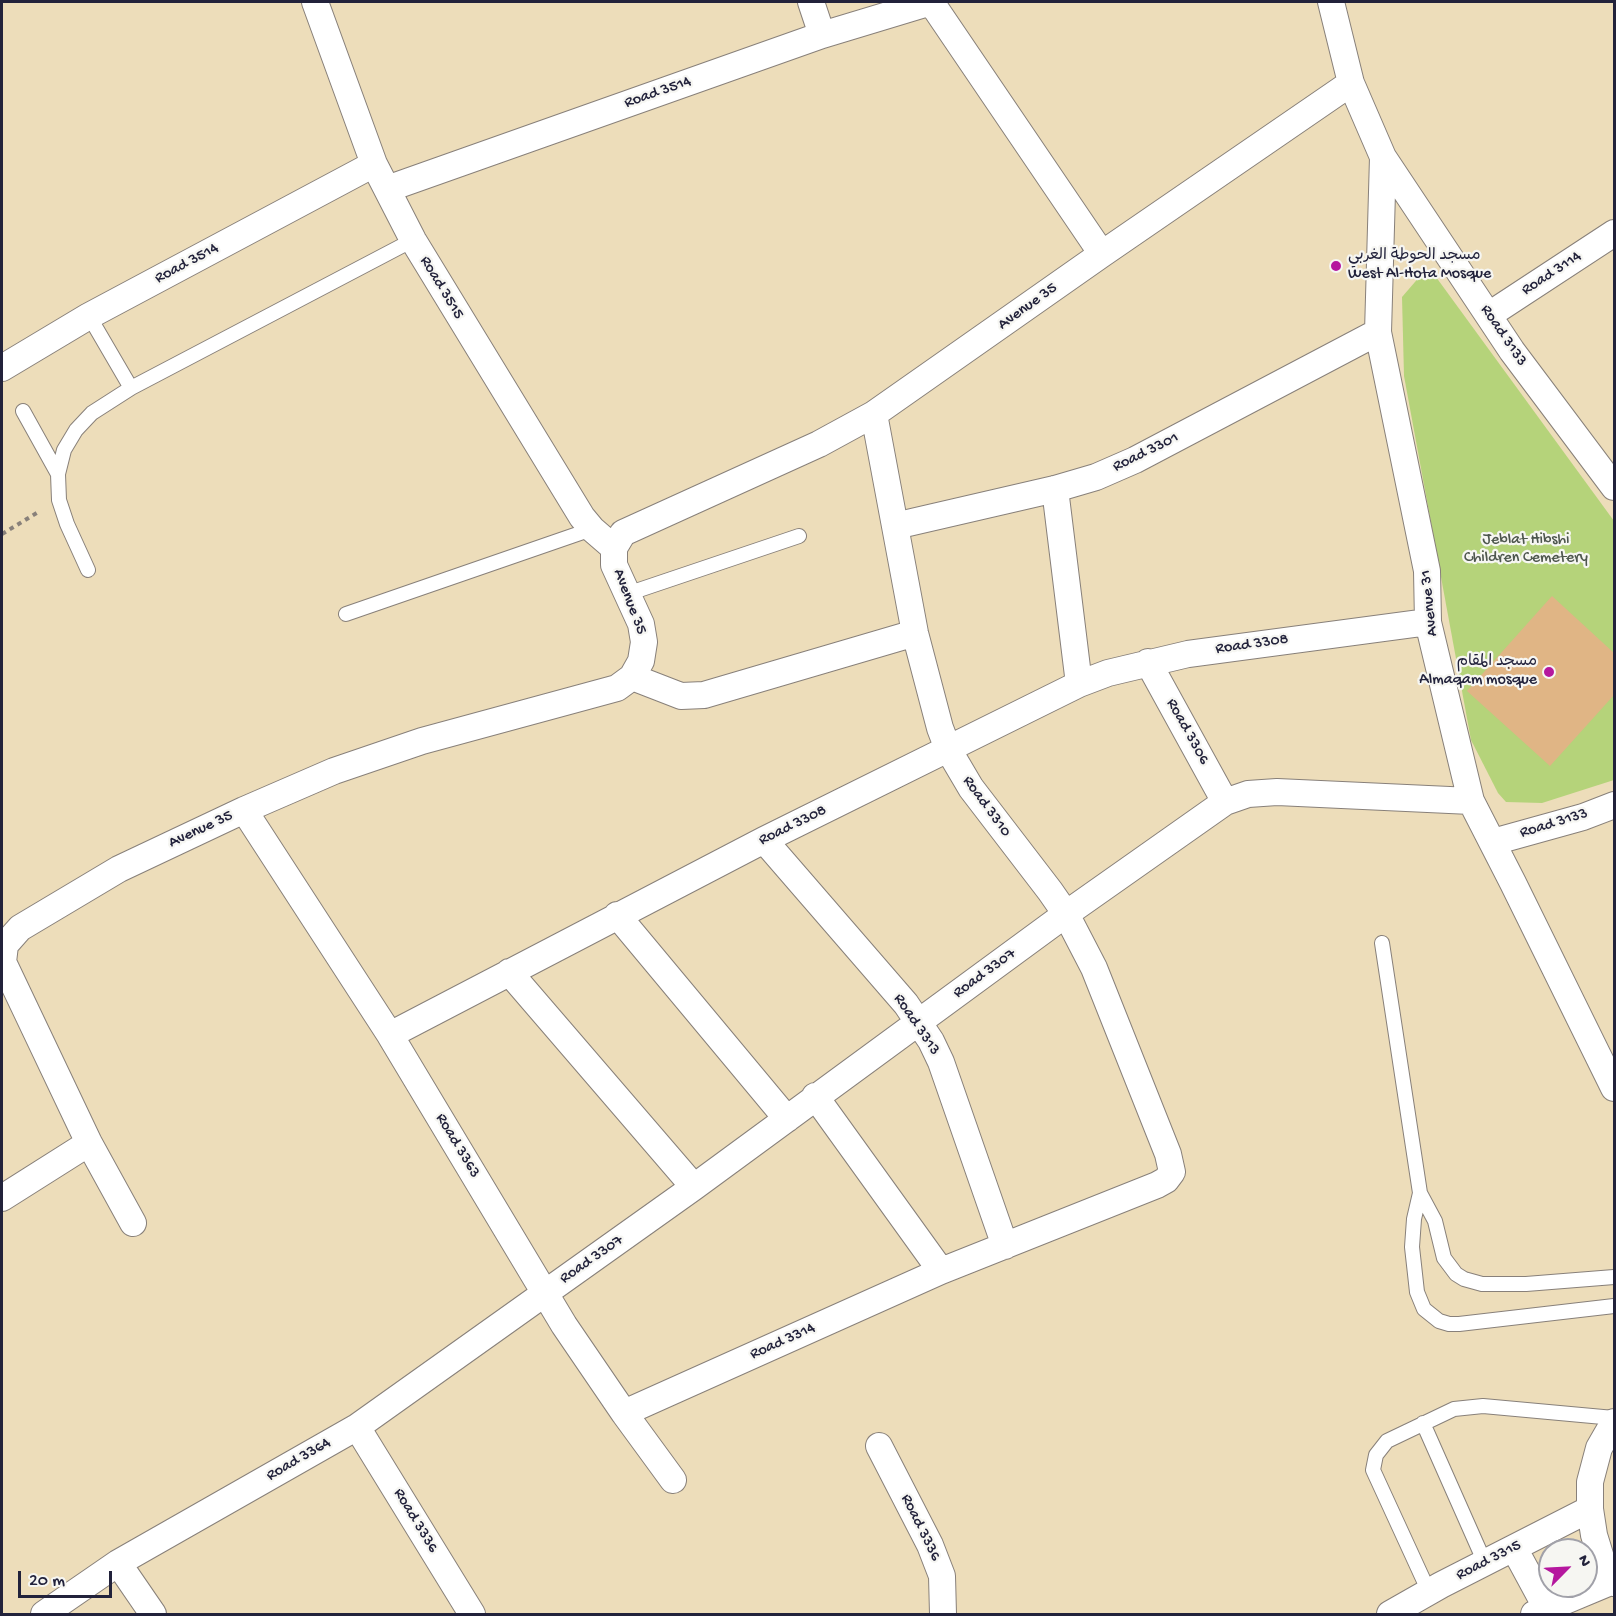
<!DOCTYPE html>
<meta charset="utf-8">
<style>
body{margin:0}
#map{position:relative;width:1616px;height:1616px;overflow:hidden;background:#edddba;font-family:"Gochi Hand",sans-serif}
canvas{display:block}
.frame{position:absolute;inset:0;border:3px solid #22223b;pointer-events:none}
.north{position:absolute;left:1538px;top:1538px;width:60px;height:60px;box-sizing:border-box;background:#f6f6f2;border:2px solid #a1a1a9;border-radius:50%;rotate:66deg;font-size:16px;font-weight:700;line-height:24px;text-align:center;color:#22223b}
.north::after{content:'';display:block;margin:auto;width:21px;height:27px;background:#b5179e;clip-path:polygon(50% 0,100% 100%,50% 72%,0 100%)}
.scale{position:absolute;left:18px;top:1571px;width:94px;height:27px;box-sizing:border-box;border:3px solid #22223b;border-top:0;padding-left:8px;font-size:18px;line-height:21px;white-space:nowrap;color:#22223b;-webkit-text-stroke:4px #f6f6f2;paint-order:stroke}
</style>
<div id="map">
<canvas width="1616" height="1616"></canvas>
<div class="frame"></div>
<div class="north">N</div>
<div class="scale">20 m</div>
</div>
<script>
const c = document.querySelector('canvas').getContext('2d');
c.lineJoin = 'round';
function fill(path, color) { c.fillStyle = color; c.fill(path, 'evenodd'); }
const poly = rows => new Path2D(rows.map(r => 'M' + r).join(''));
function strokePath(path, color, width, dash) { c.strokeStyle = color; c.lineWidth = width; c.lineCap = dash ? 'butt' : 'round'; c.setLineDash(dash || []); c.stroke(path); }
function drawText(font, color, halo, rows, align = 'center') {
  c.font = font + ' "Gochi Hand","Playpen Sans Arabic",sans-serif'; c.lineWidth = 4.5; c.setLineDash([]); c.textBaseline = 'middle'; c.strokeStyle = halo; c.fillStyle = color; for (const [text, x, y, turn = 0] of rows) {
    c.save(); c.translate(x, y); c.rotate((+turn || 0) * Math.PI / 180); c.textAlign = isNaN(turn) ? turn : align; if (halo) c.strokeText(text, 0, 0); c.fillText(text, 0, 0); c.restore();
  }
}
fill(poly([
 [1421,275,1436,277,1614,521,1614,780,1542,803,1506,802,1498,793,1471,740,1404,376,1402,297]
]), '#b5d37a');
fill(poly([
 [1552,596,1614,653,1614,695,1550,766,1467,691]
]), '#e0b585');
const service = poly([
 [89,316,131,388],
 [23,411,58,474],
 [88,570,67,524,59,500,58,474,64,450,76,430,92,413,131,388,413,240],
 [627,594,799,536],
 [346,614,592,529],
 [1382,943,1420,1193,1414,1219,1412,1247,1417,1292,1424,1309,1439,1321,1449,1324,1459,1324,1614,1306],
 [1420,1193,1435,1221,1444,1258,1456,1274,1464,1279,1482,1284,1526,1284,1614,1277],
 [1423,1423,1485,1563],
 [1429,1592,1373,1470,1376,1455,1387,1441,1454,1409,1483,1406,1614,1418]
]);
const minor = poly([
 [315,2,374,164,413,240,582,517,592,529,614,548],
 [811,2,822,35],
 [931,2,1102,254],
 [1331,2,1351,83,1383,157,1512,351,1614,487],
 [1383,157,1378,332,1427,571,1428,622,1471,801,1513,883,1614,1088],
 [387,189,822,35,931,2],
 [1489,315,1614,233],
 [2,368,89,316,374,164],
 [1055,489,1079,684],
 [895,526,1055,489,1096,477,1135,460,1378,332],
 [1148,662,1225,802],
 [632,677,681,696,704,695,915,633],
 [244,810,390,1035,564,1325,624,1413,673,1480],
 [764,840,906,1004,931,1041,941,1062,1005,1246],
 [1493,842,1583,817,1614,805],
 [617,915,787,1119],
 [509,972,694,1187],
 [390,1035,764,840,1079,684,1108,673,1188,654,1428,622],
 [815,1096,941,1271],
 [2,1198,89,1143],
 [133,1223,89,1143,3,962,5,945,20,928,119,869,244,810,334,771,422,741,617,688,632,677,641,661,644,642,641,624,614,565,614,548,623,533,819,444,874,414,1102,254,1351,83],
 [624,1413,941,1271,1157,1185,1166,1180,1172,1172,1168,1154,1094,968,1066,914,1050,891,971,788,948,749,940,728,915,633,874,414],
 [1614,1422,1599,1448,1590,1482,1590,1509,1594,1535,1602,1561,1614,1583],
 [357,1427,472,1614],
 [879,1446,930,1545,942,1576,943,1614],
 [1514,1548,1547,1609],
 [118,1563,153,1614],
 [44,1614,118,1563,357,1427,694,1187,1066,914,1225,802,1248,794,1277,792,1471,801],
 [1390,1614,1441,1585,1590,1509],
 [1534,1614,1613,1581]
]);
strokePath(service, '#88807a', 16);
strokePath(minor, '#88807a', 28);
strokePath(poly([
 [2,534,40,511]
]), '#88807a', 4, [4.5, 4.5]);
strokePath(service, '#fff', 14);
strokePath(minor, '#fff', 26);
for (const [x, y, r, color] of [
 [1336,266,6,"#b5179e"],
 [1549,672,6,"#b5179e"]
]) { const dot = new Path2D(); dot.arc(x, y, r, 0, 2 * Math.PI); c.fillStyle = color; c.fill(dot); strokePath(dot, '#f6f6f2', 2); }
drawText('16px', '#22223b', '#f6f6f2', [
 ["Road 3514",658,93,-19],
 ["Road 3514",187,264,-28],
 ["Road 3114",1552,274,-33],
 ["Road 3515",441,288,59],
 ["Avenue 35",1028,307,-36],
 ["Road 3133",1503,336,56],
 ["Road 3301",1146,453,-26],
 ["Avenue 35",629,602,69],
 ["Avenue 31",1430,603,-96],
 ["Road 3308",1252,645,-8],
 ["Road 3306",1187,732,61],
 ["Road 3310",986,807,54],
 ["Road 3133",1554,824,-17],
 ["Road 3308",793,826,-26],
 ["Avenue 35",201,830,-25],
 ["Road 3307",985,974,-36],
 ["Road 3313",916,1025,56],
 ["Road 3363",457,1146,59],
 ["Road 3307",592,1260,-35],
 ["Road 3314",783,1342,-24],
 ["Road 3364",299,1460,-30],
 ["Road 3336",415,1521,59],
 ["Road 3336",920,1528,64],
 ["Road 3315",1489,1561,-27]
]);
drawText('16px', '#22223b', '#f6f6f2', [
 ["مسجد الحوطة الغربي",1348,257],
 ["West Al-Hota Mosque",1348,275],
 ["مسجد المقام",1537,663,"right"],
 ["Almaqam mosque",1537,681,"right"]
], 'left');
drawText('16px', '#4e574e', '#f6f6f2', [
 ["Jeblat Hibshi",1526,541],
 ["Children Cemetery",1526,559]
]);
</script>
